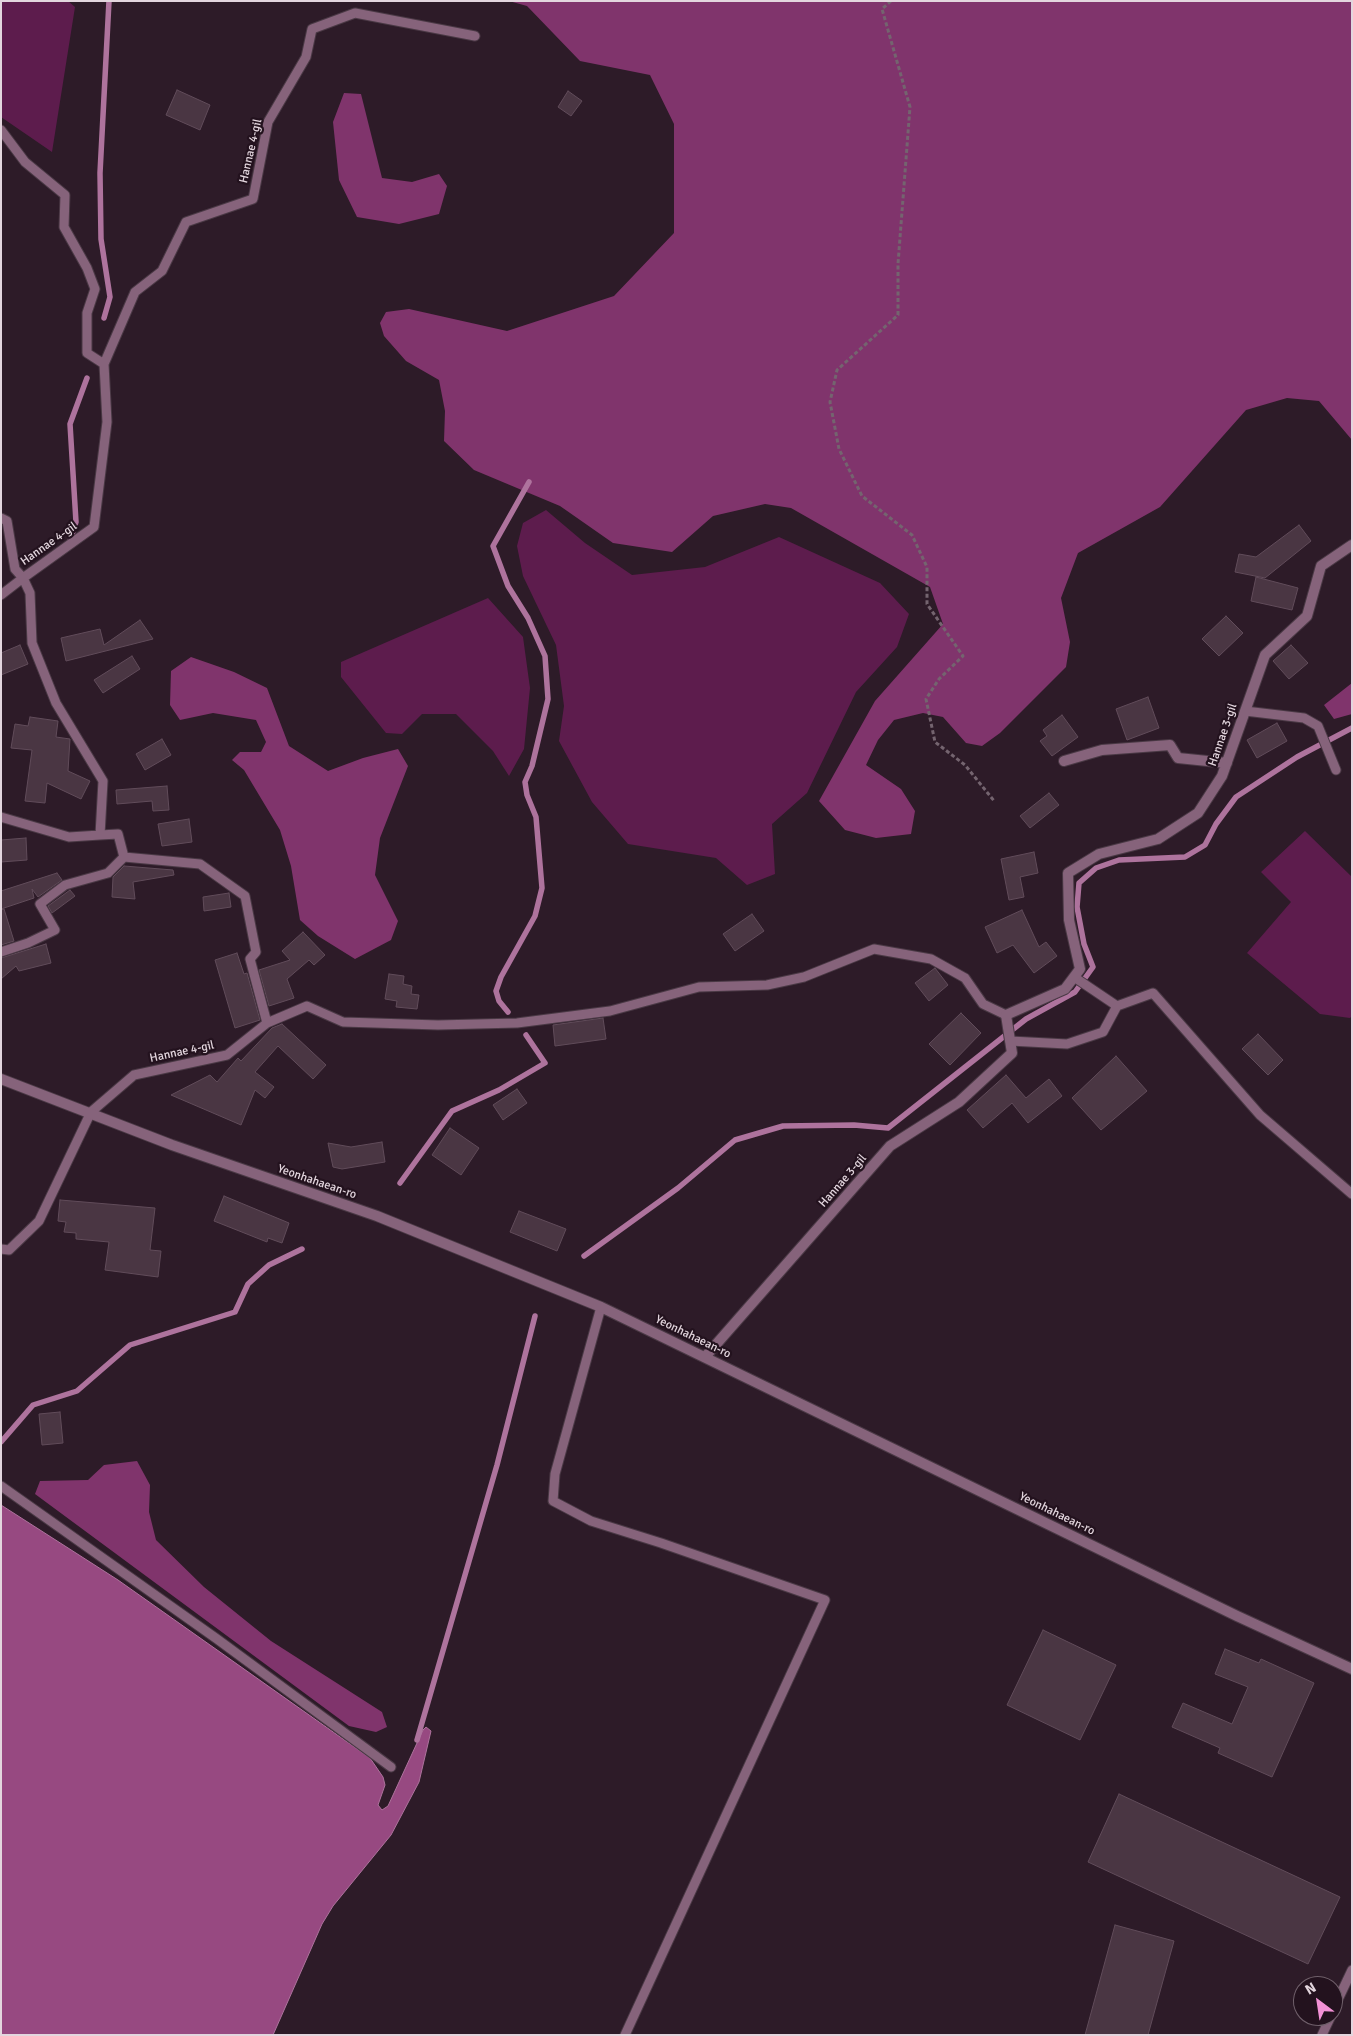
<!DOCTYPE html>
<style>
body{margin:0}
#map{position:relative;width:1353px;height:2036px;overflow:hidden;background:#2d1b28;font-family:Signika,sans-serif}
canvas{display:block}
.frame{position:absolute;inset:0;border:2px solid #e3d6de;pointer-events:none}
.north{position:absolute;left:1293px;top:1976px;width:50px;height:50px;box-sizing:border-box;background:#23121e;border:1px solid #70606b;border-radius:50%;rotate:329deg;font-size:14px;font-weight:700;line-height:20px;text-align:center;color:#e3d6de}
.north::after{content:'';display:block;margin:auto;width:18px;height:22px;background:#f391d6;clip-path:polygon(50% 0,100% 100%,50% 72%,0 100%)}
</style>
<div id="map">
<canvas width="1353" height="2036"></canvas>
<div class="frame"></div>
<div class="north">N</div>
</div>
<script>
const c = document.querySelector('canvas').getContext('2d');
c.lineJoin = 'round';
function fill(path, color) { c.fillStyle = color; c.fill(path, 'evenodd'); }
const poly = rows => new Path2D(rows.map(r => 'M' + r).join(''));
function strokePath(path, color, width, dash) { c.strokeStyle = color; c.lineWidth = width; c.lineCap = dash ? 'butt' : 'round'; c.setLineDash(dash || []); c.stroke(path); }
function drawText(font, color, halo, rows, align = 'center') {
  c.font = font + ' Signika,sans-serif'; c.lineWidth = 4.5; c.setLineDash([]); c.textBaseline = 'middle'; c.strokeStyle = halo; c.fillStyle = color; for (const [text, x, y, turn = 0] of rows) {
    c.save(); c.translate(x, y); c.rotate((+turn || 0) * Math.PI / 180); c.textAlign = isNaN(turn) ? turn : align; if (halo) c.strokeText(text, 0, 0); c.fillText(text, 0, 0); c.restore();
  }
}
fill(poly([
 [1,1,68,1,75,7,52,152,1,117],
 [546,510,585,543,632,575,705,567,779,537,880,583,909,614,897,647,856,692,807,793,772,824,775,874,747,885,716,858,628,844,592,802,559,741,564,706,556,645,523,576,517,546,523,523],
 [488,598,523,637,530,688,524,749,509,776,493,751,456,714,422,714,402,734,386,733,341,677,341,662],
 [1305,831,1352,877,1352,1016,1350,1018,1320,1014,1247,953,1291,902,1261,872]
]), '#5d1c4d');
fill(poly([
 [509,1,1352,1,1352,440,1319,401,1287,398,1246,410,1160,507,1078,553,1061,598,1070,642,1066,667,1000,733,982,746,966,743,943,717,923,713,894,720,878,740,866,765,901,789,915,811,911,834,876,838,845,830,819,801,875,701,943,624,930,587,791,508,765,504,713,516,672,552,613,543,560,506,474,470,444,441,445,411,439,380,406,361,384,336,380,323,386,312,409,309,507,331,614,296,674,233,674,124,650,75,580,61,527,6],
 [344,93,361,94,382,178,412,182,439,174,447,186,439,214,399,224,357,217,339,180,333,122],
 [191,657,234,672,267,688,289,746,328,771,363,758,398,749,408,766,380,838,375,875,398,921,391,940,355,959,318,936,300,920,291,866,280,830,244,770,232,760,240,752,261,752,266,742,256,720,213,713,180,720,170,705,171,671],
 [1352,683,1352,714,1334,719,1324,705],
 [137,1461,150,1485,149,1512,156,1540,204,1587,271,1641,382,1712,387,1727,376,1732,349,1726,35,1494,40,1481,88,1480,104,1465]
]), '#80346c');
const water = poly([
 [1,1505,118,1580,370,1758,383,1777,385,1785,378,1805,382,1810,388,1806,423,1730,426,1727,431,1731,419,1782,391,1835,333,1906,322,1924,273,2035,1,2035,1,1505]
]);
fill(water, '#974981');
strokePath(water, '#ae739d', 1);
strokePath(poly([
 [104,318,110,297,101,239,100,173,109,1],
 [69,544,76,522,70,424,87,378],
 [508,1012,499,1001,496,991,501,977,535,916,542,888,536,817,527,795,525,782,532,766,548,699,545,656,528,618,508,586,493,546,529,482],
 [400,1183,452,1111,499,1090,545,1063,526,1035],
 [584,1256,678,1188,735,1140,783,1126,854,1125,888,1128,1026,1019,1075,992,1093,967,1084,944,1077,907,1079,883,1096,868,1119,860,1185,857,1205,845,1216,824,1236,797,1297,757,1352,728],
 [1,1442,33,1405,77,1391,130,1345,235,1312,248,1284,269,1265,302,1249],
 [417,1740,497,1465,535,1316]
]), '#ae739d', 5.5);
const building = poly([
 [177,90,210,105,200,130,166,115,177,90],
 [568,91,582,101,571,116,558,107,568,91],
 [1299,525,1311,541,1265,578,1235,572,1239,554,1256,557,1299,525],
 [1256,577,1298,588,1292,610,1251,601,1256,577],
 [1226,616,1243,633,1219,656,1202,639,1226,616],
 [140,620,153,639,66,661,61,638,100,629,104,645,140,620],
 [20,645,28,664,1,675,1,653,20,645],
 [1291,645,1308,663,1289,679,1273,661,1291,645],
 [132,656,140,669,103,693,94,680,132,656],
 [1148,697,1159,728,1127,740,1116,709,1148,697],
 [1062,715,1078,737,1052,756,1040,741,1047,736,1043,730,1062,715],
 [30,717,58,721,56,737,70,739,68,771,90,781,81,799,47,783,45,803,25,801,32,750,11,748,15,724,28,726,30,717],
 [1277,723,1287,741,1257,758,1247,740,1277,723],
 [162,739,171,755,145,770,136,754,162,739],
 [167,786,169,810,153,811,152,801,117,804,116,790,167,786],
 [1049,793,1059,805,1030,828,1020,816,1049,793],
 [189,819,192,842,162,846,158,824,189,819],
 [26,838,27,860,1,862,1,840,26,838],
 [1034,852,1038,873,1020,877,1024,897,1009,900,1001,859,1034,852],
 [124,866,173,870,174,875,133,882,135,899,112,897,113,877,124,866],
 [57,873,62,880,38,897,32,889,34,898,1,909,1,891,57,873],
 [70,890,75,896,52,913,48,906,70,890],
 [229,893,231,907,204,911,203,897,229,893],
 [4,909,14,941,1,945,1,910,4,909],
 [1022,910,1039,947,1046,942,1057,956,1034,973,1013,945,997,953,985,927,1022,910],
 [752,914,764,931,735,951,723,934,752,914],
 [303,932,325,955,314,965,309,960,287,979,294,998,269,1006,259,970,290,960,282,951,303,932],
 [46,944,51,963,19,971,16,966,1,979,1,958,46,944],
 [237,953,244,974,247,973,260,1020,235,1028,215,960,237,953],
 [935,968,948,985,929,1001,915,983,935,968],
 [389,974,404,976,403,984,412,986,411,994,419,995,417,1009,396,1007,397,1001,385,999,389,974],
 [961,1013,981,1033,950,1065,929,1044,961,1013],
 [603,1018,606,1039,555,1046,553,1025,603,1018],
 [282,1024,326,1065,313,1079,278,1046,255,1072,274,1087,265,1098,255,1090,241,1125,171,1095,210,1075,217,1082,238,1058,241,1061,272,1028,282,1024],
 [1258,1034,1283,1060,1268,1075,1242,1049,1258,1034],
 [1116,1056,1147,1091,1101,1130,1072,1098,1116,1056],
 [1006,1075,1026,1098,1049,1079,1062,1096,1028,1123,1012,1103,983,1128,967,1110,1006,1075],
 [517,1089,527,1103,503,1120,493,1105,517,1089],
 [450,1128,479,1148,461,1175,432,1155,450,1128],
 [382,1142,385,1162,342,1169,333,1167,328,1143,351,1147,382,1142],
 [224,1196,289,1223,282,1243,268,1238,267,1242,214,1221,224,1196],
 [60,1200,155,1208,150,1250,161,1251,158,1277,105,1270,109,1242,76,1239,76,1233,64,1232,66,1222,58,1221,60,1200],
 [519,1211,566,1229,557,1251,510,1232,519,1211],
 [60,1412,63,1443,42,1445,39,1414,60,1412],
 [1043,1630,1116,1665,1080,1740,1007,1705,1043,1630],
 [1225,1649,1259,1663,1261,1659,1314,1683,1272,1777,1218,1753,1220,1748,1172,1727,1183,1703,1232,1724,1248,1687,1215,1674,1225,1649],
 [1119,1794,1340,1897,1308,1964,1088,1862,1119,1794],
 [1115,1925,1174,1941,1148,2035,1085,2035,1115,1925]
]);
fill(building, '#4a3643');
strokePath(building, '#614c5a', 1);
const service = poly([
 [1,130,25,162,65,195,64,227,87,268,95,289,87,313,87,353,104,364],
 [1,518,7,521,15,569,23,578,1,595],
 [1245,711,1304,718,1318,726,1336,770],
 [1,817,69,837,100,835],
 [1,952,28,943,55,930,40,904,65,885,108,873,124,857],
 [1074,977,1117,1006,1153,993,1260,1115,1352,1194],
 [267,1023,307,1006,343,1022,438,1025,517,1023,610,1011,699,987,767,985,804,977,874,949,931,959,965,978,983,1004,1006,1015],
 [1010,1041,1067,1044,1103,1032,1117,1006],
 [1,1249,9,1250,39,1221,91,1112,134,1075,227,1055,267,1023,250,959,256,952,245,896,200,864,124,857,118,834,100,835,103,781,56,703,32,643,30,593,23,578,94,527,107,422,104,364,135,292,162,271,186,222,253,199,268,122,306,57,312,29,355,13,475,36],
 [601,1307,555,1474,553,1501,591,1521,661,1543,825,1600,625,2035],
 [1,1486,217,1639,391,1767],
 [1333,2010,1352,1970],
 [1322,2035,1331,2016]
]);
const minor = poly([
 [1064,761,1102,750,1170,745,1178,758,1227,763],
 [705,1357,890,1146,959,1102,1012,1053,1006,1015,1065,989,1080,969,1069,920,1068,873,1099,854,1158,839,1198,813,1222,776,1265,655,1307,616,1321,566,1352,545]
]);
const tertiary = poly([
 [1,1079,172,1145,377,1216,601,1307,1237,1616,1352,1669]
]);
strokePath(service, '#4a3945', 11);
strokePath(minor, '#4a3945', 12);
strokePath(tertiary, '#4a3945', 12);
strokePath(poly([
 [891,1,882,9,910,107,898,264,898,315,837,370,830,402,839,449,862,496,912,535,927,567,927,604,963,656,939,679,926,699,935,742,965,765,995,802]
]), '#74646f', 3, [4, 2.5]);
strokePath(service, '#86637b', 9);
strokePath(minor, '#86637b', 10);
strokePath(tertiary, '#86637b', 10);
drawText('12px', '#e3d6de', '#23121e', [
 ["Hannae 4-gil",251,151,-77],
 ["Hannae 4-gil",49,544,-35],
 ["Hannae 3-gil",1223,735,-71],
 ["Hannae 4-gil",182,1052,-12],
 ["Hannae 3-gil",843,1181,-49],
 ["Yeonhahaean-ro",317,1182,19],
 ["Yeonhahaean-ro",693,1337,26],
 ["Yeonhahaean-ro",1057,1514,26]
]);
</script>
